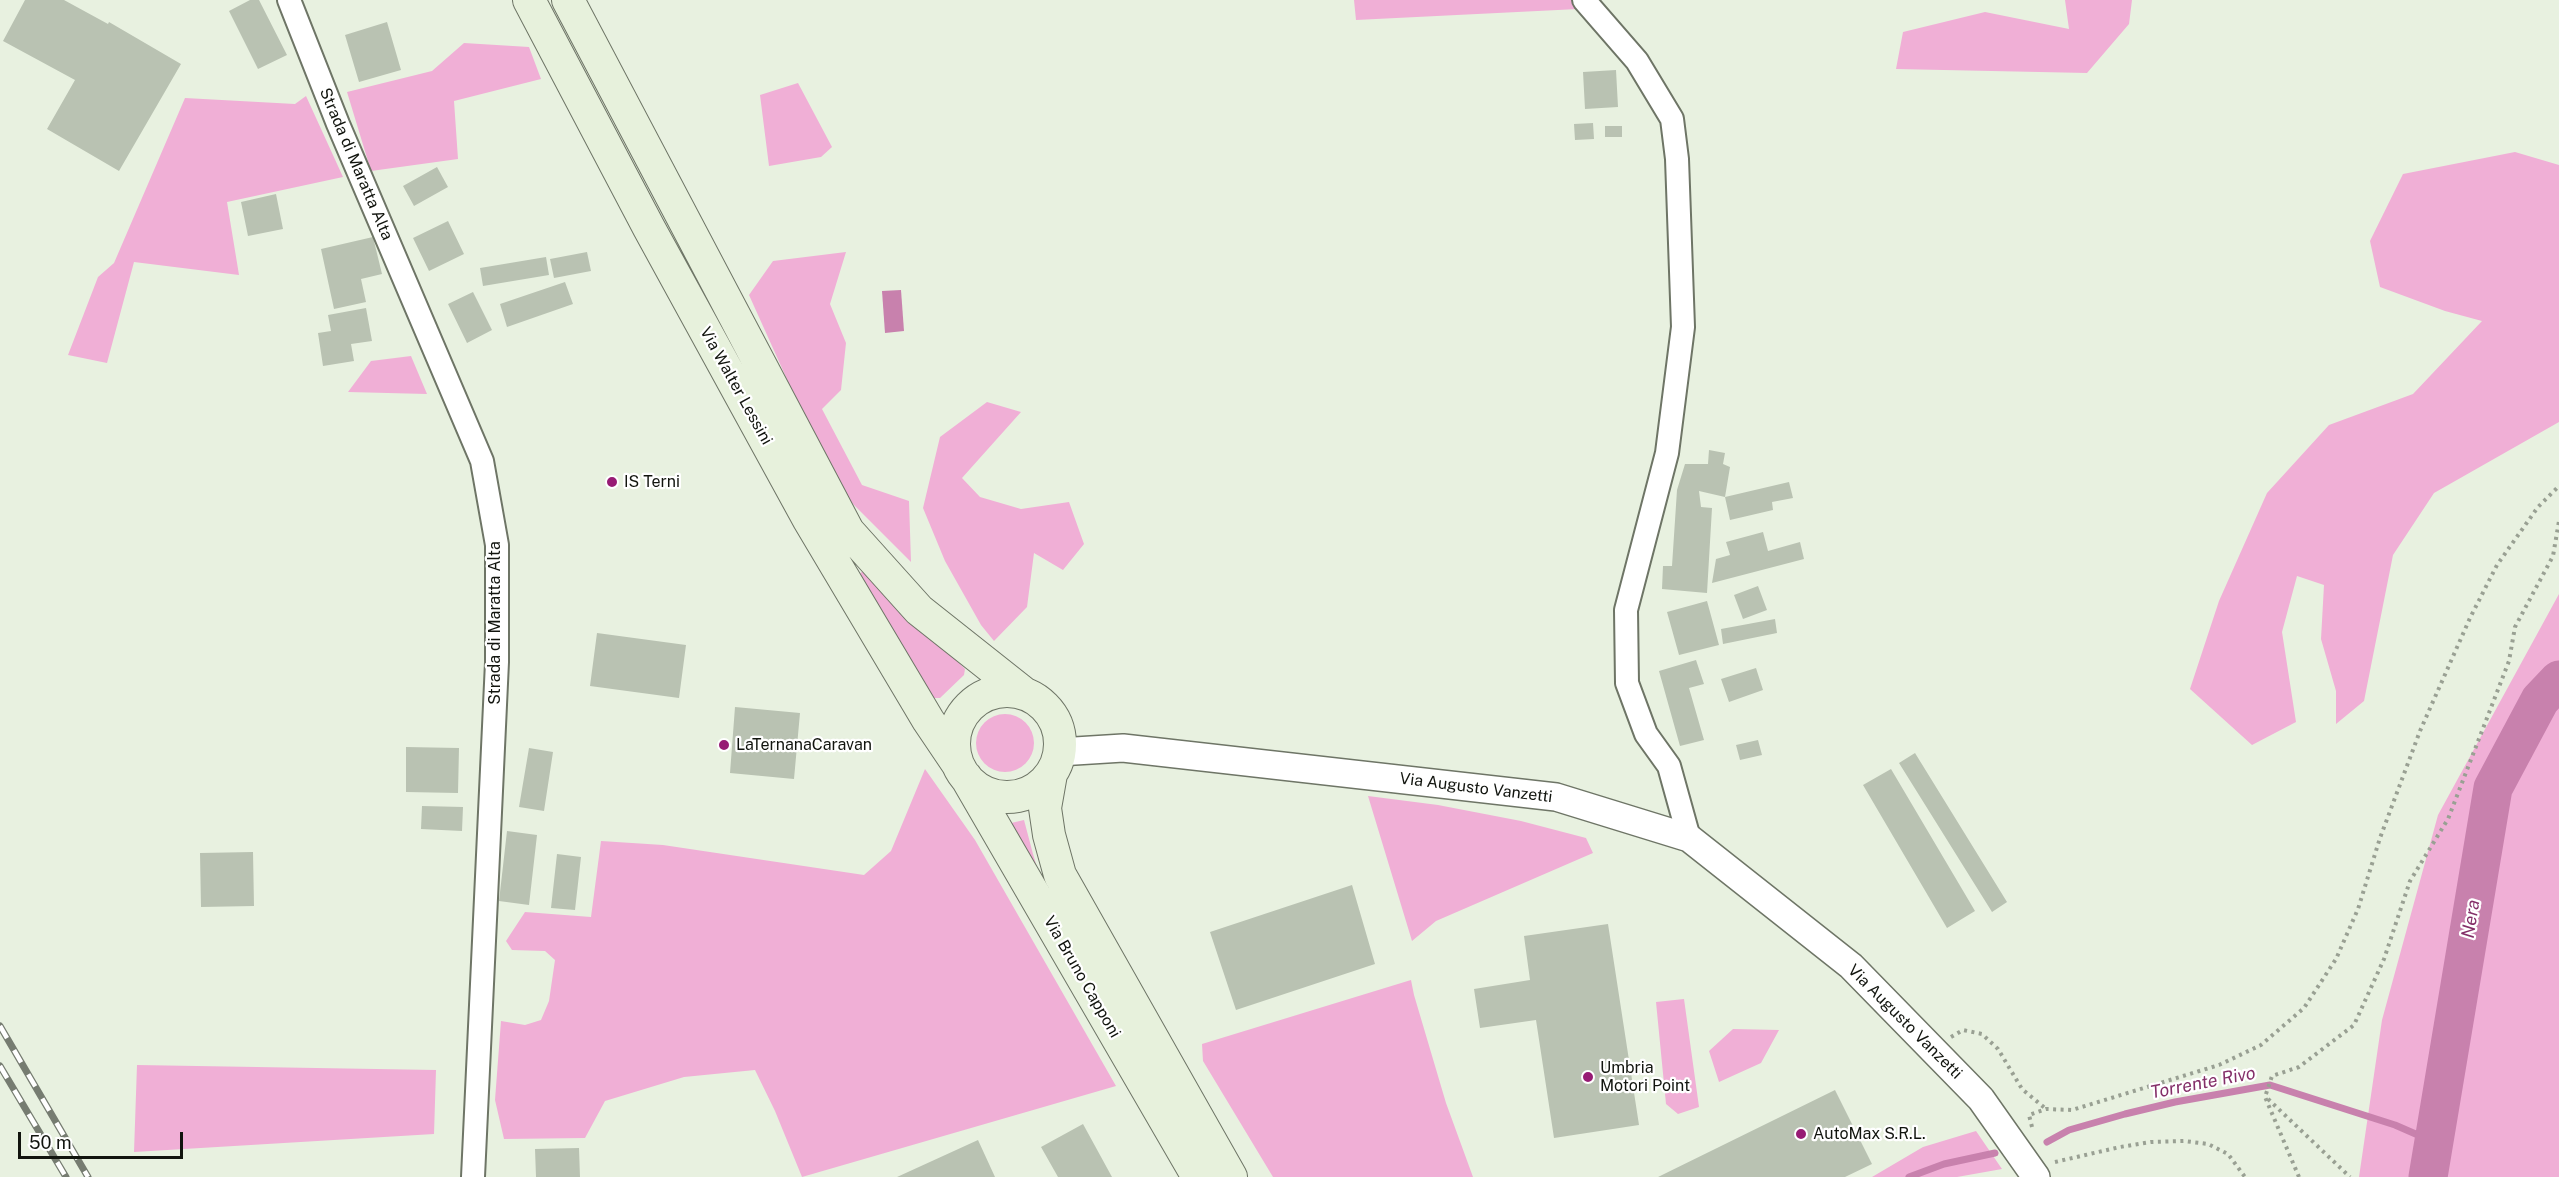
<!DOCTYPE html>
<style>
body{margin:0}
#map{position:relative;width:2559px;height:1177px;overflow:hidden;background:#e8f1e0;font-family:"Public Sans",sans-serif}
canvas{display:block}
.scale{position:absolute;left:18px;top:1132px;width:165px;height:27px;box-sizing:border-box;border:3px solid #11140e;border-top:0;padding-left:8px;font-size:18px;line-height:21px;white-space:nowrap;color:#11140e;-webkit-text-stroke:4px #fff;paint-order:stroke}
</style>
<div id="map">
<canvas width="2559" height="1177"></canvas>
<div class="scale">50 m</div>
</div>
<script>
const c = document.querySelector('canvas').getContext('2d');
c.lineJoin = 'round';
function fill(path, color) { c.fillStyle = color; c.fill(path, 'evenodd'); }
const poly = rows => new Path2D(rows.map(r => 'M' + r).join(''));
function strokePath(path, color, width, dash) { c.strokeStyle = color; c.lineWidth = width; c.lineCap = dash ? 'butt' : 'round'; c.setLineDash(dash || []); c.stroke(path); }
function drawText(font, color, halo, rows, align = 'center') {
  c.font = font + ' "Public Sans",sans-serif'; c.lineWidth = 4.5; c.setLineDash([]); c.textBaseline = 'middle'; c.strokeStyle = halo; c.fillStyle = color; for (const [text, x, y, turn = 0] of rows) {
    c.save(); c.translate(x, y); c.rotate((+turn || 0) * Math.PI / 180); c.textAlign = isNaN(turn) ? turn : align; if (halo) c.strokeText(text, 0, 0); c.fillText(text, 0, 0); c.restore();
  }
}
fill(poly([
 [1354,0,1572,0,1578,9,1356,20],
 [2065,0,2132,0,2129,24,2087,73,1896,69,1903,32,1985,12,2069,29],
 [464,43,529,47,541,79,454,101,458,159,371,171,347,92,432,71],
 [798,83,832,147,821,157,769,166,760,95],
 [306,96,343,177,227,202,239,275,134,262,107,363,68,355,98,277,114,263,185,98,295,104],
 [2515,152,2559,165,2559,422,2434,493,2393,555,2364,701,2336,724,2336,691,2321,639,2324,585,2297,576,2282,632,2296,722,2252,745,2190,689,2219,601,2267,493,2329,425,2413,394,2482,321,2445,311,2380,287,2370,241,2403,174],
 [846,252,830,304,846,343,841,390,822,409,862,485,909,501,911,562,850,501,790,386,749,295,773,261],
 [411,356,427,394,348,392,371,361],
 [987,402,1021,412,962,478,980,497,1021,509,1069,502,1084,544,1063,570,1034,553,1027,607,994,641,981,625,945,561,923,508,940,437],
 [866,567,965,669,964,675,940,698,931,698,859,575],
 [2559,594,2559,1177,2359,1177,2382,1020,2438,815],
 '976 743a29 29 0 1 1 58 0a29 29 0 1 1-58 0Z',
 [925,769,975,840,1116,1086,802,1177,775,1111,755,1070,684,1077,605,1101,585,1138,504,1139,495,1100,501,1021,525,1025,541,1020,549,1001,555,960,545,951,512,950,506,941,525,912,591,917,601,841,663,845,864,875,891,851],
 [1368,796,1438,805,1521,821,1586,838,1593,853,1436,921,1412,941],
 [1024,820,1033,854,1039,874,1007,824],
 [1411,980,1414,995,1446,1103,1473,1177,1273,1177,1203,1061,1202,1044],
 [1684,999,1699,1107,1678,1114,1666,1104,1656,1002],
 [1733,1029,1779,1030,1761,1063,1719,1082,1709,1051],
 [137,1065,436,1070,434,1134,134,1152],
 [1976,1131,2002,1169,1957,1177,1872,1177,1923,1147]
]), '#f0afd6');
fill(poly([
 [901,290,904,331,885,333,882,291]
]), '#c881ad');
strokePath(poly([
 [2047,1142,2069,1130,2125,1114,2175,1102,2270,1085,2395,1125,2434,1142],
 [1909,1177,1944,1164,1995,1153]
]), '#c881ad', 7);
strokePath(poly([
 [2428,1177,2493,788,2540,700,2559,680]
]), '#c881ad', 39);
fill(poly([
 [25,0,64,0,108,24,109,22,181,64,119,171,47,129,75,80,3,41],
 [250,0,259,0,287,55,258,69,229,11],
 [387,22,401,70,359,82,345,35],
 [1616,70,1618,107,1585,109,1583,72],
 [1593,123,1594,139,1575,140,1574,124],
 [1605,126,1622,126,1622,137,1605,137],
 [437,167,448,187,414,206,403,186],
 [276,194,283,229,248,236,241,202],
 [448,221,464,254,429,271,413,238],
 [373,237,382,274,361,279,366,302,334,309,321,249],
 [587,252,591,271,554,278,550,259],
 [546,257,549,275,483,286,480,268],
 [565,282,573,304,507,327,500,304],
 [473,292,492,330,467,343,448,304],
 [366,308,372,341,351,344,354,361,323,366,318,333,331,331,328,315],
 [1709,450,1725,453,1723,464,1730,467,1725,497,1789,482,1793,498,1772,502,1773,510,1730,520,1725,497,1699,491,1701,507,1712,508,1707,593,1662,589,1663,566,1672,566,1677,490,1685,464,1708,464],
 [1763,532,1768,551,1800,542,1804,559,1712,583,1716,559,1730,555,1726,542],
 [1758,586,1767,610,1743,619,1734,595],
 [1707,601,1719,645,1679,655,1667,612],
 [1775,619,1777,633,1723,644,1721,629],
 [597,633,686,645,679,698,590,686],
 [1696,660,1704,684,1689,688,1704,740,1680,746,1659,671],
 [1756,668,1763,690,1729,702,1721,679],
 [735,707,800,713,794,779,730,773],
 [1758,740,1762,755,1740,760,1736,745],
 [406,747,459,748,458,793,406,792],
 [529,748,553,752,544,811,519,807],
 [1915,753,2007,902,1992,912,1899,763],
 [1891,769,1975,911,1947,928,1863,785],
 [422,806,463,807,462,831,421,829],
 [507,831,537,835,529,905,499,901],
 [253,852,254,906,201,907,200,853],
 [557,854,581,857,575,910,551,908],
 [1352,885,1375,964,1236,1010,1210,932],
 [1608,924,1639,1125,1554,1138,1536,1020,1480,1028,1474,989,1530,980,1524,936],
 [1835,1090,1872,1164,1845,1177,1658,1177],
 [1083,1124,1112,1177,1058,1177,1041,1147],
 [978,1140,995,1177,897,1177],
 [579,1148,580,1177,536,1177,535,1149]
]), '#b9c2b2');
const minor = poly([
 [289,0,338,124,482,461,497,545,497,662,473,1177],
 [1584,0,1637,61,1672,119,1677,159,1683,327,1667,453,1626,610,1627,683,1646,734,1669,766,1689,838]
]);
const tertiary = poly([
 [1059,752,1123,748,1556,797,1689,838,1851,966,1981,1099,2036,1177]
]);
const secondary = poly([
 [529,0,649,228,809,520,928,720,957,763],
 [568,0,848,531,919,610,1025,694],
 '954 744a53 53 0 1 1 106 0a53 53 0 1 1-106 0Z',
 [1051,774,1045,808,1049,835,1060,875,1231,1177],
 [966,777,1198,1177]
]);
strokePath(minor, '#6e7566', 26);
strokePath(tertiary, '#6e7566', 30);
strokePath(secondary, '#6e7566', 34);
strokePath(poly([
 [1951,1037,1963,1030,1982,1034,1998,1049,2022,1089,2046,1109],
 [2268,1099,2350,1177],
 [2032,1127,2029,1115,2046,1109,2072,1110,2219,1065,2261,1045,2304,1008,2336,959,2358,909,2380,838,2420,731,2470,618,2497,565,2538,507,2559,486],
 [2055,1162,2120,1147,2151,1142,2184,1141,2208,1144,2228,1154,2245,1177],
 [2299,1177,2265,1097,2272,1076,2299,1067,2354,1025,2384,959,2410,881,2448,819,2509,661,2515,627,2553,556,2559,521]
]), '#99a093', 4, [3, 4.5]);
strokePath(minor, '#fff', 22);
strokePath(tertiary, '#fff', 27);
strokePath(secondary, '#e7f1dc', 32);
const rail = poly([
 [0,1026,88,1177],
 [0,1066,66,1177]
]);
strokePath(rail, '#767c71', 7);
strokePath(rail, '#fff', 4.5, [14]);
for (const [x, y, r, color] of [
 [612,482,6,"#971b74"],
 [724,745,6,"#971b74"],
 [1588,1077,6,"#971b74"],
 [1801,1134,6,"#971b74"]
]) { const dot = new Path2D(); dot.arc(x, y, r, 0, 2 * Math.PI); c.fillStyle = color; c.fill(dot); strokePath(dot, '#fff', 2); }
drawText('16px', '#11140e', '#fff', [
 ["Strada di Maratta Alta",356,164,67],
 ["Via Walter Lessini",736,386,61],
 ["Strada di Maratta Alta",495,623,-90],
 ["Via Augusto Vanzetti",1476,788,7],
 ["Via Bruno Capponi",1082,977,60],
 ["Via Augusto Vanzetti",1905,1022,45]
]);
drawText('16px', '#11140e', '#fff', [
 ["IS Terni",624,482],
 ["LaTernanaCaravan",736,745],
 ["Umbria",1600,1068],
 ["Motori Point",1600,1086],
 ["AutoMax S.R.L.",1813,1134]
], 'left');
drawText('italic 18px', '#842f69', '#fff', [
 ["Nera",2471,919,-81],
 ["Torrente Rivo",2203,1083,-11]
]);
</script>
